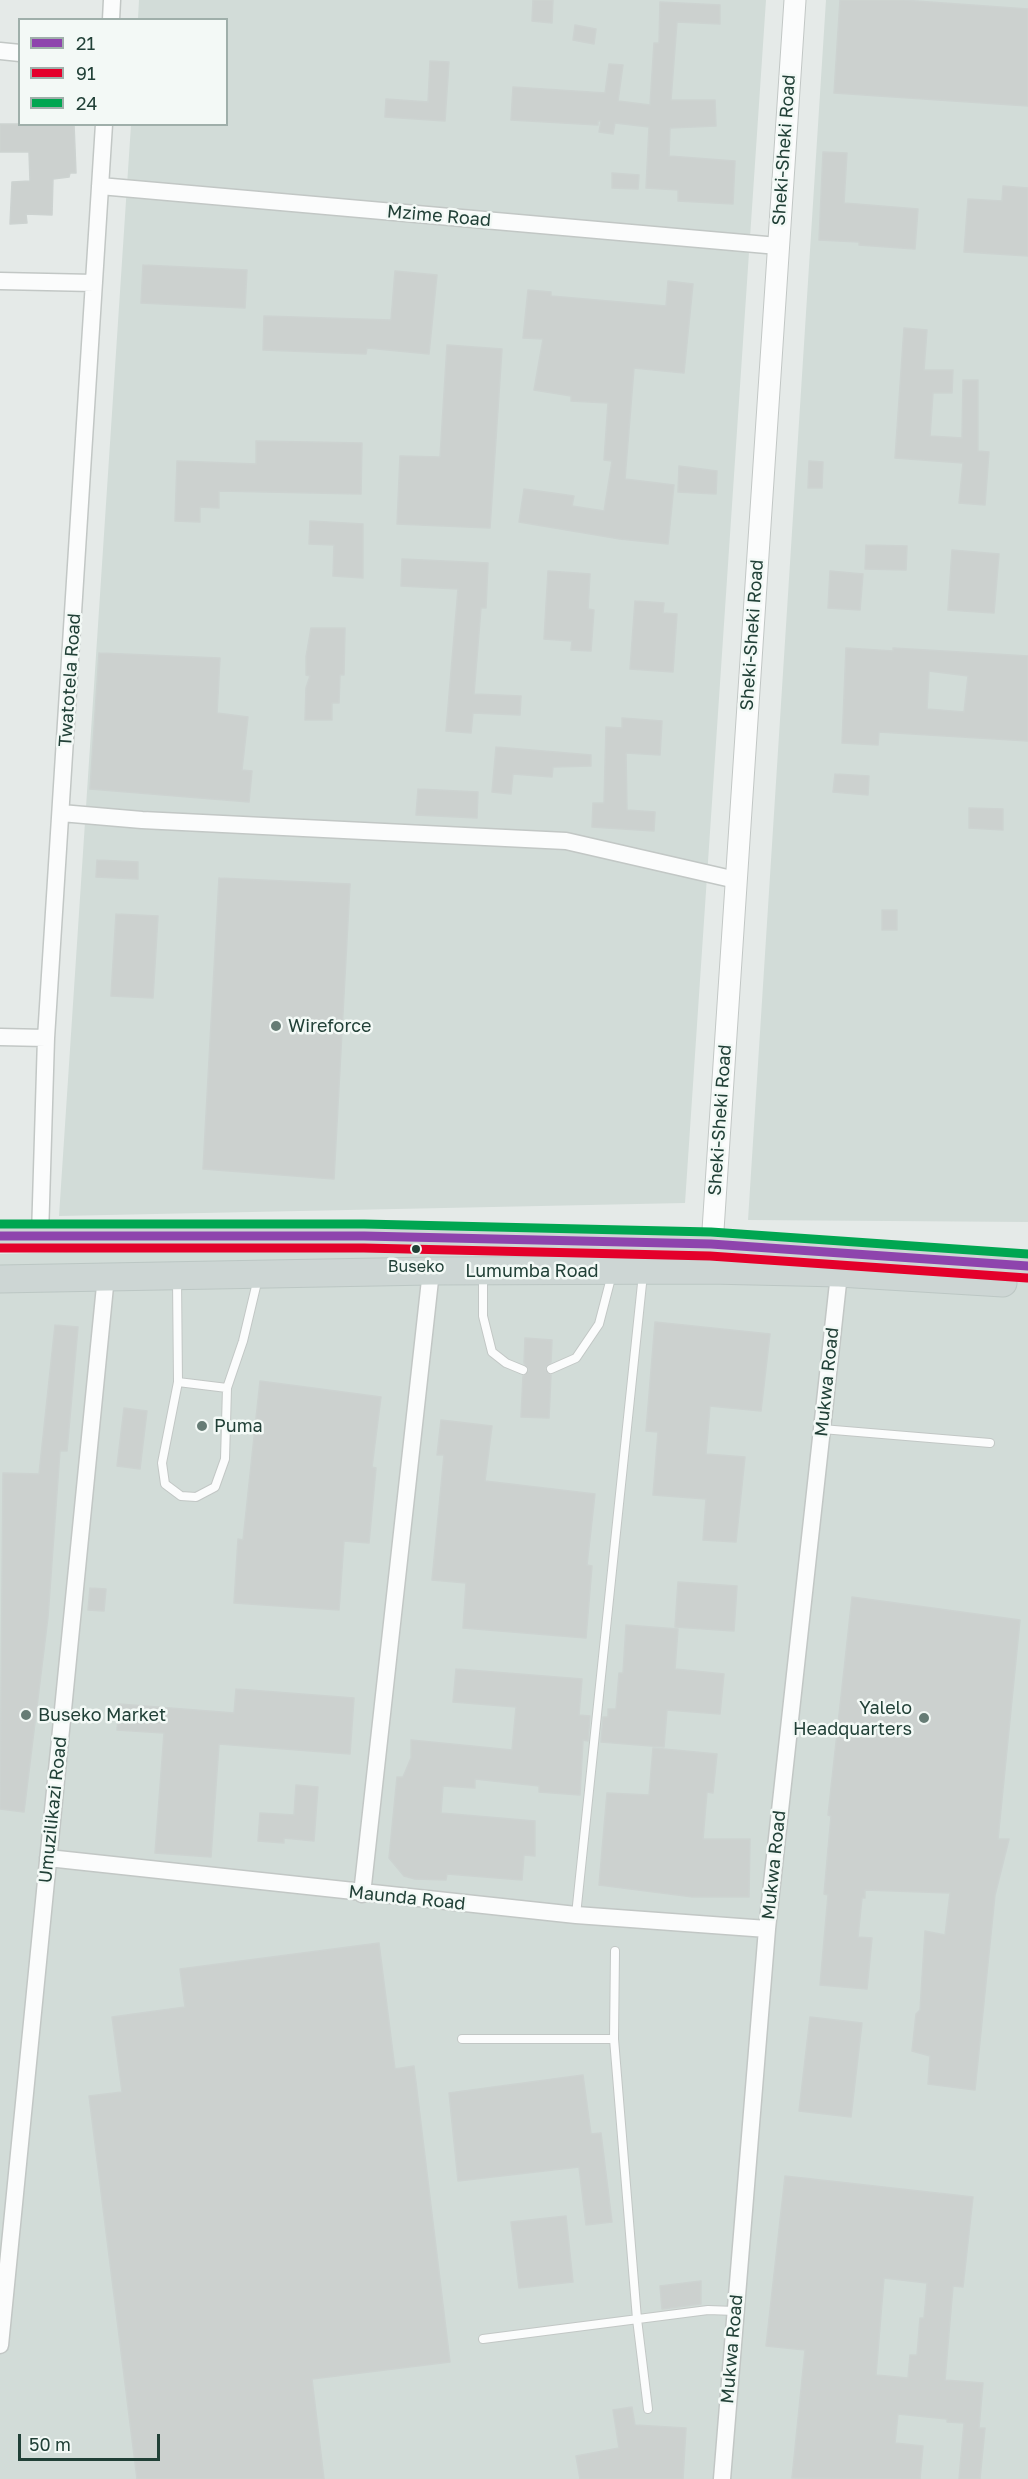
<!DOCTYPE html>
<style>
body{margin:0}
#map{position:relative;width:1028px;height:2479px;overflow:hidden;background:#e5eae8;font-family:"Golos Text",sans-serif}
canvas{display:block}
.legend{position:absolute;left:18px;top:18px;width:210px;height:108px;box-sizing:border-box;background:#f3f9f6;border:2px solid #9fafaa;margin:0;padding:8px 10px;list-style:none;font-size:18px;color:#214037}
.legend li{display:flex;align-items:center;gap:12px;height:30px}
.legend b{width:30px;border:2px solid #9fafaa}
.scale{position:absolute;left:18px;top:2434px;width:142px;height:27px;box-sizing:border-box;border:3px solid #214037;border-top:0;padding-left:8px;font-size:18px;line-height:21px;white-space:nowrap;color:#214037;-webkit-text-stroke:4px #f3f9f6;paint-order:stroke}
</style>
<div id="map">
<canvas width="1028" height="2479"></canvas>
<ul class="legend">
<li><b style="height:8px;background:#8e44ad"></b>21</li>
<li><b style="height:8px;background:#e4002b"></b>91</li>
<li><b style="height:8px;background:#00a651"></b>24</li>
</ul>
<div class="scale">50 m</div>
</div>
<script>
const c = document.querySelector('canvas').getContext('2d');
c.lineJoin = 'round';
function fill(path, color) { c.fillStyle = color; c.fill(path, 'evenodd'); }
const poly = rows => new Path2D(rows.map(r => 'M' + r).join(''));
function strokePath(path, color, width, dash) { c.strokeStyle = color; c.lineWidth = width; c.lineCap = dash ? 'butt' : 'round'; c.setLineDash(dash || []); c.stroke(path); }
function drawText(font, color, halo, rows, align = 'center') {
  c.font = font + ' "Golos Text",sans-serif'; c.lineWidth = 5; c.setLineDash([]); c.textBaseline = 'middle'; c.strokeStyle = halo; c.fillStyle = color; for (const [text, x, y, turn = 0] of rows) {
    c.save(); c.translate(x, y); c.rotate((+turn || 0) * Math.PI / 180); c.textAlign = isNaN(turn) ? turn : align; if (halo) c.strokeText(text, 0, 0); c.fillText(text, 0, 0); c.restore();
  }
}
fill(poly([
 [139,0,766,0,685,1203,59,1216,131,125,226,124,226,20,138,19],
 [826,0,1028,0,1028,1222,748,1220],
 [536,1238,1028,1260,1028,2479,0,2479,0,1254]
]), '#d2dcd8');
const building = poly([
 [533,0,553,0,552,23,532,21,533,0],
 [840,0,902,0,1028,9,1028,106,834,93,840,0],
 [660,2,720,5,720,24,677,22,671,100,715,100,716,126,670,128,669,156,735,161,733,204,678,201,678,190,646,188,649,127,615,123,613,134,599,132,601,121,598,121,598,125,511,120,513,87,605,93,609,64,623,65,618,101,650,105,654,43,659,43,660,2],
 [575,25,596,29,594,44,573,40,575,25],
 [430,61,449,62,445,121,385,117,386,99,428,102,430,61],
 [0,124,74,124,76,173,70,173,69,177,53,179,52,215,26,214,27,223,10,224,12,182,30,181,29,152,0,152,0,124],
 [823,152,847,153,844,203,918,209,915,249,859,245,859,242,819,240,823,152],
 [612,173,639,175,638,189,612,188,612,173],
 [1003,186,1028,188,1028,256,964,252,968,199,1002,201,1003,186],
 [143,265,247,270,245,308,141,303,143,265],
 [395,271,437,275,429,354,367,348,366,354,263,350,264,316,391,320,395,271],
 [668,281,693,284,684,373,634,368,625,479,674,485,668,544,620,539,519,522,524,489,574,496,572,506,604,511,612,461,604,460,608,403,571,401,571,396,534,390,543,339,523,338,528,290,551,292,551,296,666,306,668,281],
 [904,328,927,330,924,370,953,370,952,393,933,393,930,436,962,438,963,380,978,380,978,451,989,452,985,505,959,503,963,463,895,458,904,328],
 [447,345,502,349,490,528,397,524,400,456,440,457,447,345],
 [256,441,362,443,361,494,219,491,219,508,200,507,200,522,175,521,177,461,256,464,256,441],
 [809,461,823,462,822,488,808,488,809,461],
 [679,466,717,471,716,494,678,492,679,466],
 [310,521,363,524,363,578,333,576,334,545,309,544,310,521],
 [866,545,907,546,906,570,865,569,866,545],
 [952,550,999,554,994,613,948,610,952,550],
 [402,559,488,563,486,608,481,608,474,694,521,696,520,715,473,713,471,733,446,731,458,589,401,586,402,559],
 [548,571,590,574,588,609,594,610,591,651,571,650,572,641,544,639,548,571],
 [830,571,863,574,860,610,828,608,830,571],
 [635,601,664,603,663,613,677,614,673,672,630,669,635,601],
 [311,628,345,628,344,675,340,675,339,703,332,703,332,720,305,720,306,688,310,676,306,675,306,657,311,628],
 [846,648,893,651,893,648,1028,656,1028,741,879,732,878,745,842,743,846,648],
 [929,671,968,676,964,712,927,709,929,671],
 [99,653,220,658,217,713,248,717,242,770,252,771,249,802,90,789,99,653],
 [622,718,662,721,660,755,626,753,627,810,655,812,654,831,592,827,593,803,604,803,606,727,622,728,622,718],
 [496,747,591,755,591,766,553,767,552,777,513,774,511,794,492,792,496,747],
 [835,774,869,776,868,795,833,792,835,774],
 [418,789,478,792,477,818,416,815,418,789],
 [969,808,1003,809,1003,830,969,828,969,808],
 [97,860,138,862,138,879,96,877,97,860],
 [219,878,350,884,334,1179,203,1169,219,878],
 [882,910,897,910,897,930,882,930,882,910],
 [116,914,158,916,153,998,111,996,116,914],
 [655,1322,770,1334,761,1411,710,1406,706,1454,745,1457,736,1542,703,1540,706,1499,653,1495,658,1432,646,1431,655,1322],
 [55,1325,78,1327,67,1451,60,1451,48,1617,24,1812,0,1809,3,1473,39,1474,55,1325],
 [525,1338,552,1340,551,1362,545,1369,551,1375,549,1418,521,1417,523,1376,529,1370,524,1363,525,1338],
 [260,1381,381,1397,372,1467,376,1468,369,1543,344,1541,339,1610,234,1603,238,1539,243,1540,260,1381],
 [124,1408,147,1411,140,1469,117,1466,124,1408],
 [441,1420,492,1426,485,1481,595,1494,587,1565,592,1566,586,1638,463,1628,466,1583,432,1580,444,1455,437,1455,441,1420],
 [678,1582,737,1586,734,1631,675,1627,678,1582],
 [90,1588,106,1589,104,1611,88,1610,90,1588],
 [852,1597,1020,1620,998,1839,1009,1839,995,1895,975,2090,928,2084,930,2056,912,2051,916,2014,920,2010,925,1931,945,1935,950,1893,865,1890,865,1898,862,1898,858,1937,872,1938,867,1989,820,1985,828,1895,824,1894,831,1816,828,1815,852,1597],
 [626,1625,678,1629,675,1669,724,1674,720,1714,667,1710,664,1747,601,1742,603,1717,608,1717,608,1709,616,1709,619,1673,623,1673,626,1625],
 [456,1669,582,1679,579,1715,590,1716,588,1741,583,1740,580,1795,539,1792,539,1786,475,1779,475,1788,443,1786,441,1813,535,1821,535,1856,524,1855,522,1880,447,1874,446,1880,415,1879,404,1876,389,1858,397,1777,403,1777,411,1758,411,1740,512,1750,516,1707,453,1702,456,1669],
 [236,1689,354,1698,350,1754,219,1744,211,1857,155,1853,164,1733,117,1730,119,1704,234,1713,236,1689],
 [653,1748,717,1754,713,1793,707,1792,703,1839,750,1839,749,1897,693,1897,599,1885,607,1793,649,1795,653,1748],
 [296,1785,318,1787,314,1841,284,1838,284,1843,258,1841,260,1813,294,1815,296,1785],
 [379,1943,395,2069,414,2066,450,2362,312,2379,324,2479,137,2479,89,2096,122,2092,112,2017,185,2007,180,1969,379,1943],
 [810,2017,862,2023,851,2117,799,2111,810,2017],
 [583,2075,591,2134,601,2133,612,2222,586,2225,579,2167,458,2181,449,2093,583,2075],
 [785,2176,973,2197,963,2287,953,2286,945,2380,983,2383,979,2428,985,2428,980,2479,959,2479,964,2423,947,2422,947,2419,898,2414,895,2443,923,2446,920,2479,792,2478,805,2350,766,2346,785,2176],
 [884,2278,927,2283,924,2318,920,2318,917,2355,910,2355,908,2378,876,2375,884,2278],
 [566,2216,573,2282,519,2288,511,2222,566,2216],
 [701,2281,701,2304,662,2309,660,2286,701,2281],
 [632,2407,635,2425,686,2428,683,2479,580,2479,576,2456,619,2448,613,2410,632,2407]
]);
fill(building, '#ccd1cf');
strokePath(building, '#cdd3d1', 1.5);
const service = poly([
 [483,1273,483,1316,492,1352,506,1363,523,1370],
 [177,1279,178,1382,227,1388,243,1341,258,1278],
 [551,1369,576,1358,599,1324,612,1274],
 [178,1382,162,1463,165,1484,181,1496,196,1497,215,1487,225,1459,227,1388],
 [822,1429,990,1443],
 [576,1915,643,1274],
 [615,1951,614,2039,637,2319,648,2409],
 [462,2039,614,2039],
 [483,2339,708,2310,735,2311]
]);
const minor = poly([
 [111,20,112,0],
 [0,51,20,53],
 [100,186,778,246],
 [0,281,94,283],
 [61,813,142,820,566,841,736,880],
 [0,1037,46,1038],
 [40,1236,46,1038,104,124],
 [48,1858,576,1915,767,1929],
 [362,1894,431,1271],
 [0,2345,106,1276],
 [722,2479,767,1929,840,1265]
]);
const tertiary = poly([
 [711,1260,795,0]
]);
const primary = poly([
 [0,1236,364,1236,711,1244,1028,1266],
 [0,1279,431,1271,710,1270,839,1273,1003,1283]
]);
strokePath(service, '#c2c7c5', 10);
strokePath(minor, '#c2c7c5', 19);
strokePath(tertiary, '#c2c7c5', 23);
strokePath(primary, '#bcc7c4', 29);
strokePath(service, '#fbfcfc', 8);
strokePath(minor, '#fbfcfc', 16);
strokePath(tertiary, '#fbfcfc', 21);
strokePath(primary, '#cdd6d4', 27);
strokePath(poly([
 [0,1236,364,1236,711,1244,1028,1266]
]), '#8e44ad', 9);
strokePath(poly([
 [0,1248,364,1248,710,1256,1027,1278]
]), '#e4002b', 9);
strokePath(poly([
 [0,1224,364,1224,711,1232,1028,1254]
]), '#00a651', 9);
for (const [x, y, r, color] of [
 [276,1026,6,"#667c75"],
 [416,1249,5,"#214037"],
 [202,1426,6,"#667c75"],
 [26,1715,6,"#667c75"],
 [924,1718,6,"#667c75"]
]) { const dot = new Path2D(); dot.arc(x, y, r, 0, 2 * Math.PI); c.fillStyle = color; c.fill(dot); strokePath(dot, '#f3f9f6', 2); }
drawText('16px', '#214037', '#f3f9f6', [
 ["Buseko",416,1267]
]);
drawText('18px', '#214037', '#f3f9f6', [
 ["Sheki-Sheki Road",784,150,-86],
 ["Mzime Road",439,216,5],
 ["Sheki-Sheki Road",752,635,-86],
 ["Twatotela Road",70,680,-86],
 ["Sheki-Sheki Road",720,1120,-86],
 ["Lumumba Road",532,1271],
 ["Mukwa Road",827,1382,-84],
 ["Umuzilikazi Road",53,1810,-84],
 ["Mukwa Road",774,1865,-84],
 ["Maunda Road",407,1898,6],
 ["Mukwa Road",732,2349,-85]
]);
drawText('18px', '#214037', '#f3f9f6', [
 ["Wireforce",288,1026],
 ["Puma",214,1426],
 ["Yalelo",912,1708,"right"],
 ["Headquarters",912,1729,"right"],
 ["Buseko Market",38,1715]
], 'left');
</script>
